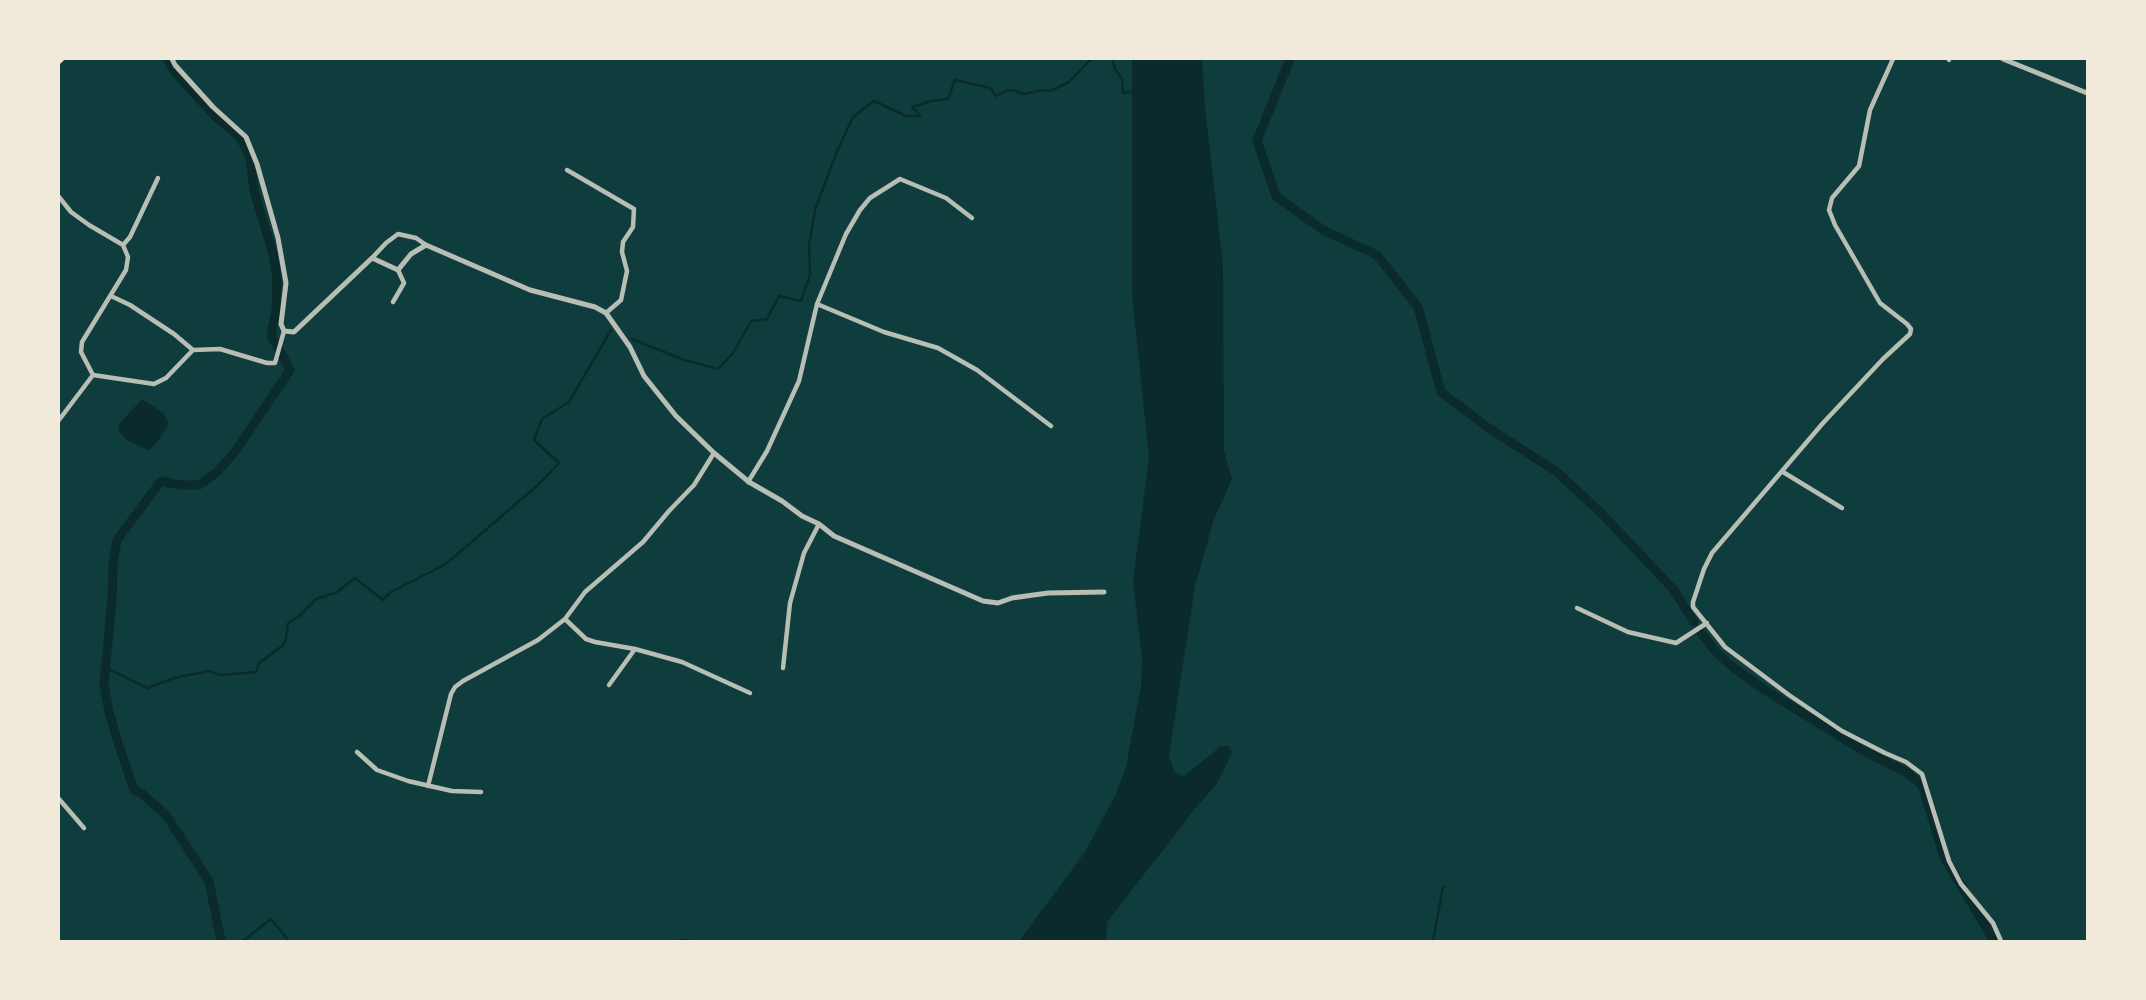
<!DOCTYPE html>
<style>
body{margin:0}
#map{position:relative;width:2146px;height:1000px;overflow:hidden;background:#0f3d3e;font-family:"Noto Serif",serif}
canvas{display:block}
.frame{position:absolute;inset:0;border:60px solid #f1e9da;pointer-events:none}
</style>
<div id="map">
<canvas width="2146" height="1000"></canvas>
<div class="frame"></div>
</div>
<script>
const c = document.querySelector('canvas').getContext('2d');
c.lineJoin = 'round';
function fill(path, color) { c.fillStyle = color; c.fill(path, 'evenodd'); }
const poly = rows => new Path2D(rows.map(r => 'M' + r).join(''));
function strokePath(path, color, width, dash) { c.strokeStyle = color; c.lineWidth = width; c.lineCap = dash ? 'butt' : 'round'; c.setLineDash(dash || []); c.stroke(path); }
fill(poly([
 [1132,59,1202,59,1205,107,1223,266,1224,451,1232,479,1214,519,1195,586,1169,755,1174,772,1184,776,1221,746,1229,746,1232,753,1216,785,1194,810,1107,922,1106,941,1019,941,1085,852,1116,794,1126,767,1141,686,1142,659,1133,581,1149,458,1132,294],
 [142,399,163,413,169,424,159,439,149,451,127,440,118,431,119,424]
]), '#0a2a2b');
strokePath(poly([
 [1112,59,1115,69,1122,79,1123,93,1133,91],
 [632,339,684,360,718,369,733,353,751,321,767,319,779,296,801,301,810,275,809,245,815,210,837,151,853,117,874,101,906,116,920,116,912,107,931,101,948,99,955,80,990,88,996,96,1007,90,1016,91,1024,94,1043,90,1050,91,1069,82,1091,59],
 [105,667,147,688,174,678,209,671,220,675,256,672,259,663,282,646,286,639,288,623,298,617,316,599,337,592,355,578,383,600,391,592,446,564,538,485,559,463,534,440,542,419,569,402,611,330],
 [243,941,271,919,289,941],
 [677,941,686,940,691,941],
 [1433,941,1443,887]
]), '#0a2a2b', 2.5);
strokePath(poly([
 [168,59,172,68,188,87,217,118,240,137,250,157,254,191,273,254,277,278,276,311,271,335,290,370,235,452,217,472,199,485,181,485,161,481,117,540,113,564,112,599,104,684,109,712,118,743,134,790,141,793,166,815,209,881,221,941],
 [1290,59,1257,141,1276,196,1323,230,1377,255,1418,307,1441,392,1487,427,1557,472,1601,513,1674,590,1694,622],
 [1701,633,1717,653,1734,668,1768,692,1862,750,1906,772,1922,785,1944,857,1994,941]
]), '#0a2a2b', 9);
strokePath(poly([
 [1893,59,1870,110,1859,166,1832,198,1829,210,1835,225,1880,303,1907,324,1911,329,1910,334,1883,359,1823,423,1712,553,1704,569,1693,602,1693,607,1725,647,1789,695,1842,731,1885,753,1906,762,1922,774,1949,861,1961,884,1993,923,2001,941],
 [1949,60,1949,59],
 [567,170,634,209,633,227,623,242,622,252,627,271,621,300,606,313],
 [59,197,71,212,89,225,123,245,128,257,126,270,82,342,81,352,93,375,59,420],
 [123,245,130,237,158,178],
 [372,258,386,243,398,234,416,238,426,245],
 [111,296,130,305,174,334,193,350,220,349,267,363,275,363,284,331],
 [393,302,404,283,398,270],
 [817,304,846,234,860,210,870,198,900,179,946,198,972,218],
 [93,375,154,384,166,378,193,350],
 [1783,472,1842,508],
 [748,482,767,451,799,381,817,304,884,332,938,348,977,370,1051,426],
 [1577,608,1628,632,1676,643,1707,623],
 [565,619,586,639,595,642,635,649,682,662,750,693],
 [783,668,790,603,804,553,819,524],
 [609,685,635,649],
 [357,752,377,770,408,781,452,791,481,792],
 [428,786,451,694,455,687,463,681,538,640,565,619,585,592,643,542,669,511,694,485,714,453],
 [59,799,84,828]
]), '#b8beb3', 4.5);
strokePath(poly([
 [172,59,175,65,213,107,246,137,257,164,278,238,286,283,281,324,284,331,294,332,372,258,398,270,411,254,426,245,530,290,595,307,606,313,630,347,644,376,676,416,714,453,749,482,782,501,802,516,819,524,834,536,983,601,998,603,1012,598,1048,593,1104,592],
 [2003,59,2087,93]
]), '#b8beb3', 5);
strokePath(poly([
 [59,61,61,59]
]), '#f1e9da', 6);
</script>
